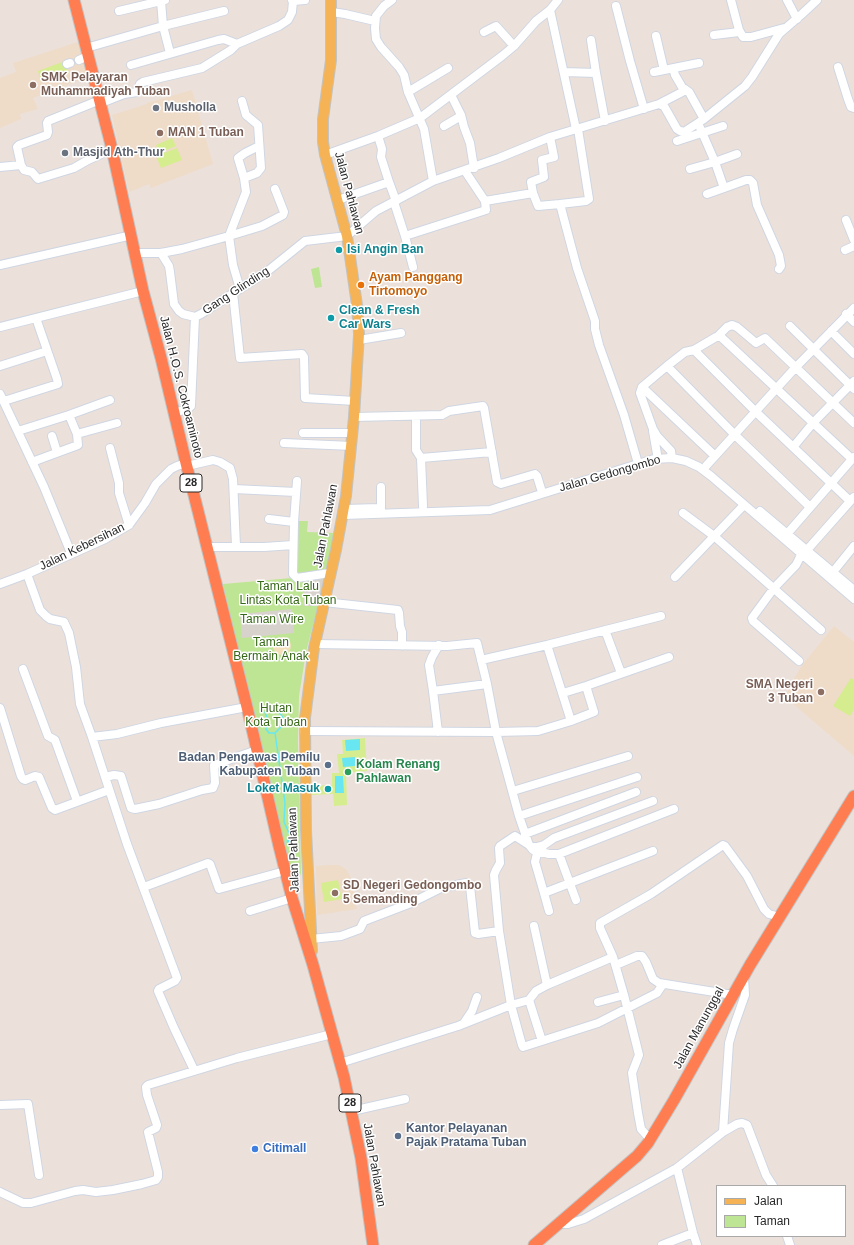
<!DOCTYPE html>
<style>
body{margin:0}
#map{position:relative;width:854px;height:1245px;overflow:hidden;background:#ece1da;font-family:Arial,sans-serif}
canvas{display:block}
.legend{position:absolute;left:716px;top:1185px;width:130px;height:52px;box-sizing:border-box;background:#fff;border:1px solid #a9a9a9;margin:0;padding:5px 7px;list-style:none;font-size:12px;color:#292929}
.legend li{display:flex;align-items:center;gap:8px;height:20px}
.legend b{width:20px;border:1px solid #a9a9a9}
</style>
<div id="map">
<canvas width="854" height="1245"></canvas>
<ul class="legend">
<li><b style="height:5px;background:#f5b355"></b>Jalan</li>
<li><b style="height:11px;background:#bee593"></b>Taman</li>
</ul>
</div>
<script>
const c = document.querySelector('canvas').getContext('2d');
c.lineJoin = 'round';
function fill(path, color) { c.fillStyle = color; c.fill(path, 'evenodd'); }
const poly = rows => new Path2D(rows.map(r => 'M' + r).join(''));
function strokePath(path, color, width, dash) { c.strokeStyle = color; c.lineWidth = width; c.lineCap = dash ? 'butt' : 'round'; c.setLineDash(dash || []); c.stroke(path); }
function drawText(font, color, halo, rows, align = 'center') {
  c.font = font + ' Arial,sans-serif'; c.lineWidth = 3; c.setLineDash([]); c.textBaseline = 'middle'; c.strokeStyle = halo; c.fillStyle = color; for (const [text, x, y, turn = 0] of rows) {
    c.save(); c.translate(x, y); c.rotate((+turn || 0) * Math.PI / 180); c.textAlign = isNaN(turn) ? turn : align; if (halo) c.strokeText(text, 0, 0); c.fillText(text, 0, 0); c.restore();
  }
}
fill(poly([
 [78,42,88,77,33,98,38,109,20,114,21,119,0,128,0,78,16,72,13,63],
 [192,90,213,164,151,188,149,184,129,192,112,115,147,104,147,103],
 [834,626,854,642,854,756,785,697,793,680,803,664],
 [327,865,339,865,347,870,350,876,357,909,317,915,316,866]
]), '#eedbc8');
fill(poly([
 [319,267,322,287,315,288,311,269],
 [295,521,308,521,307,532,334,533,326,572,296,576],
 [326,575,306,652,299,696,298,742,301,873,300,876,297,878,292,875,260,743,223,584]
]), '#bee593');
fill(poly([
 '273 646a9 9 0 1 1 18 0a9 9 0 1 1-18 0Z'
]), '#f3e0bb');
fill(poly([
 [65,61,69,73,41,82,38,71],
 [172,138,176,146,159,153,156,145],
 [177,148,182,160,161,168,156,156],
 [851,678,854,680,854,709,850,716,833,706],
 [365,738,367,771,346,773,347,805,334,806,333,794,311,795,311,786,332,785,332,773,339,773,337,754,343,754,342,740],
 [338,880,342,899,324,902,321,883]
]), '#d6ed8f');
fill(poly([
 [325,579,318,606,303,606,305,580],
 [292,609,294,633,242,638,240,614]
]), '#d8d2cd');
fill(poly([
 [360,739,360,750,346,751,345,740],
 [355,757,355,766,343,767,342,758],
 [335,776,343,776,344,793,335,793],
 '286.5 841a5.5 5.5 0 1 1 11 0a5.5 5.5 0 1 1-11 0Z'
]), '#68e7f3');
strokePath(poly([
 [269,709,280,713,283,718,282,726,275,733,269,733,266,729,267,718,265,712,269,709],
 [275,733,285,803,284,822,290,835]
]), '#68e7f3', 1.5);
const minor = poly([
 [392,0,384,6,376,16,375,28,376,39,381,47,399,67,404,75,408,92,424,129,433,181],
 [731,0,739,30,743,37,751,37,784,28],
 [787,0,797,19],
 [161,1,163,26,170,53],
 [293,1,305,0],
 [616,6,630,61,644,109],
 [550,10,576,129],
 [119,11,165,0],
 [332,12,345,14,375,21],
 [484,32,496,26,514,46],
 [714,35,739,32],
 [656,36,664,70],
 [591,40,596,73,605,121],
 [86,48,163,26,224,11],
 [79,60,88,56],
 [67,64,70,63],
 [131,65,218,40,224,39,237,44,279,26,288,20,292,12,293,1,292,0],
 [838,67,848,99,851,107,854,108],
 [673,68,675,75,682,87,689,92,704,119],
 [564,72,596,73],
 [654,72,699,63],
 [408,92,448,68],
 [451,95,461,115,464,127,470,143,474,168],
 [100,100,48,121,47,123,48,132,47,135,19,145,17,147,21,165,24,170,32,172,38,179,74,168,88,160,112,149],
 [101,103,124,94,137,92,140,84,143,82,202,68,231,50,237,44],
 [659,104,686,90],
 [698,123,715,162,724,188,746,180,750,180,753,183,757,205,779,255,781,266,779,269],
 [444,126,461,116],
 [677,141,723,126],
 [325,155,378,136,420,118,502,56,514,46,536,21,550,10,558,0],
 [0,167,21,165],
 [690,169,715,162,737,154],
 [244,178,238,158,245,153,259,146],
 [389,182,396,201],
 [533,193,538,206,560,204,577,268,595,321,595,329,599,345,624,415,637,460],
 [707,194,724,188],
 [338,200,389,182,381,157,382,149,378,136],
 [485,201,533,193,531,182,544,177,542,160,554,157,550,137],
 [394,202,405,236,413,267],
 [560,204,586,201,589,199,578,129],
 [846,220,854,240],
 [405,236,486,210,485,201,465,171],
 [845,250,854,246],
 [136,253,161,253,182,249,229,236,246,192,244,178,257,173,261,168,258,125,246,115,242,101],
 [161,253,169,266,170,272,174,304,179,311,183,314,195,317,201,314,269,270,305,241,347,236,376,211,433,181,499,158,550,137,659,104,664,106,677,129,680,131,684,132,704,119,745,86,752,77,779,34,802,14,817,0],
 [0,265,132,235],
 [240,289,233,265,229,236,262,226,283,215,284,212,275,189],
 [233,293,240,358,302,354,304,357,305,398,355,401],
 [846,314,854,322],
 [790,326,854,389],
 [0,327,143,291],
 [831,331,854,354],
 [718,336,727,327,732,325,737,327,756,343,765,338,854,423],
 [359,340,401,333],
 [694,350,756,412,850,501],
 [0,366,47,351],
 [667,366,642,387,640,393,653,429,657,436,671,451,672,458],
 [642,387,715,456],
 [0,394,44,487,71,553],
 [4,401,58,384,57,379,36,318],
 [174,413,187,409,191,406,195,317],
 [416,416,416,450,421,458,423,506],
 [354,417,442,415,449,411,483,406,484,408,497,482,501,484,535,474,537,476,541,489],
 [18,431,69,415,110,400],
 [653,431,657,454],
 [303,433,353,433],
 [77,434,117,423],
 [52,436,57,452],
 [284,443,352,446],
 [794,446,813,423,854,381],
 [110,448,119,483,119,493,129,525],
 [421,458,492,452],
 [32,462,78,445,77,434,69,415],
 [187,466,213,460,220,462,230,468,233,479,236,546],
 [706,466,796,367,854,308],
 [297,481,294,522,293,574,297,578,330,573],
 [381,487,381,508],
 [234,489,296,492],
 [810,507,735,435,667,366,685,352,694,350,716,337,721,337,852,459],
 [344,509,379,508],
 [760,511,854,590],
 [683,513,714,536,821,630],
 [343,515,490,510,654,459,672,458,686,461,699,467,711,476,854,599],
 [269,519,294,522],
 [787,534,854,457],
 [207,547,264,547,293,545],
 [807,550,854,497],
 [833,572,854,546],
 [27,574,40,610,46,616,50,619,64,622,69,633,76,667,80,704,92,737,127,844,177,978,175,981,159,989,158,991,174,1028,194,1070],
 [675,577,744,505],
 [0,584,27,574,105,539,129,525,145,503,156,484,171,469,177,466,186,463],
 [324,602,398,610,399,613,400,626,402,632,402,646],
 [605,630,621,673],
 [315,644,447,646,477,643,487,684,496,732,519,816,529,845,533,850,549,854,559,854],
 [481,660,547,645,661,616],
 [799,661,753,621,752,618,774,588,796,565,803,551],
 [23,669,48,736,55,740,77,801],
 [433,691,429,665,432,657,439,645],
 [563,693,586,686,669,657],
 [0,708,21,776,23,779,25,780,35,776,39,777,52,808,55,810,109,790],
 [571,721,594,712,586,686],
 [304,731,496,732,538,731,558,725,571,721,547,645],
 [438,732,433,691,487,684],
 [92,737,117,734,161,723,247,707],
 [105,777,114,775,121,776,131,808,135,809,159,804,202,790,213,788,215,783,214,765,257,750],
 [513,791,628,756],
 [519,816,637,777],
 [525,834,636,792],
 [144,887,208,863,210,864,219,889,285,871],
 [544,893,535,862,537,853,544,845,554,838,653,801],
 [576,900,559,854,674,809],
 [250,911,292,898],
 [549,911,544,893,653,851],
 [534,926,547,985],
 [499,931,511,1005,522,1045,523,1047,598,1023,657,993,663,984],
 [311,939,341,936,360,929,364,921,411,903,441,888,466,883,470,886,475,933,478,934,499,931,494,875,496,870,500,863,499,848,500,846,515,836,532,847,537,847,544,845],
 [613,957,624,995,639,1055,632,1073,638,1113,641,1129,650,1139],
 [616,965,637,956,642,956,646,962,653,979,659,983,733,995],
 [529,1000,542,1041],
 [598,1002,624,995],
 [464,1023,472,1011,477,997],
 [340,1063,458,1026,511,1005,529,1000,536,991,547,985,613,957,600,928,600,923,651,894,723,845,725,846,747,876,764,909,769,914,780,917],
 [0,1105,28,1104,39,1175],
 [352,1111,405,1099],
 [723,1132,737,1124,742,1123,747,1125,766,1175,773,1186],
 [677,1168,693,1233,697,1245],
 [0,1192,23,1203,31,1203,75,1191,83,1190,96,1192,113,1190,142,1184,156,1180,158,1177,158,1172,148,1132,156,1128,157,1125,147,1095,146,1087,148,1085,237,1058,332,1034],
 [558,1224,568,1224,584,1219,677,1168,723,1132,729,1043,733,1029,745,995,744,977],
 [787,1236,790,1245],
 [662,1245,693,1233]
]);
const major = poly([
 [312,951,306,830,305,718,314,648,336,550,346,496,354,417,359,334,357,305,347,236,325,155,323,142,323,119,331,60,331,0]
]);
const highway = poly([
 [74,0,112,149,143,291,161,358,186,463,247,707,279,846,292,898,313,965,344,1077,361,1158,373,1245],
 [534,1245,637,1156,648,1143,674,1100,750,965,854,796]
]);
strokePath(minor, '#cfd6e2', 10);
strokePath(major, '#c3c3c3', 12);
strokePath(highway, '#c3c3c3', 13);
strokePath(minor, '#fff', 8);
strokePath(major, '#f5b355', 10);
strokePath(highway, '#ff7d51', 11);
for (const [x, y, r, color] of [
 [33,85,4,"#8d6e63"],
 [156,108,4,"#6b7280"],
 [160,133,4,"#8d6e63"],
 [65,153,4,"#6b7280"],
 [339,250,4,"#0f9aa8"],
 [361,285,4,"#e8710a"],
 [331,318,4,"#0f9aa8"],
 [821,692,4,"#8d6e63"],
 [328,765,4,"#5c6f8a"],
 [348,772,4,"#2e9e5b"],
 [328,789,4,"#0f9aa8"],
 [335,893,4,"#8d6e63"],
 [398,1136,4,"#5c6f8a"],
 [255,1149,4,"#3f7fe0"]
]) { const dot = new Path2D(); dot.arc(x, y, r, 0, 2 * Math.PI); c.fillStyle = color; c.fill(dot); strokePath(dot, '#fff', 1.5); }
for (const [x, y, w] of [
 [191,483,22],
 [350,1103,22]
]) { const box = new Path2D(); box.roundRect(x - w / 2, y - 9, w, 18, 3); c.fillStyle = '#fff'; c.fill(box); strokePath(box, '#292929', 1); }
drawText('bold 11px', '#292929', null, [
 ["28",191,483],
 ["28",350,1103]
]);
drawText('bold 12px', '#785e54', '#fff', [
 ["SMK Pelayaran",41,78],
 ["Muhammadiyah Tuban",41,92],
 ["MAN 1 Tuban",168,133],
 ["SMA Negeri",813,685,"right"],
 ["3 Tuban",813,699,"right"],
 ["SD Negeri Gedongombo",343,886],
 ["5 Semanding",343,900]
], 'left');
drawText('bold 12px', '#5b616d', '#fff', [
 ["Musholla",164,108],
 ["Masjid Ath-Thur",73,153]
], 'left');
drawText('12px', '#292929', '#fff', [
 ["Jalan Pahlawan",349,193,75],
 ["Gang Glinding",236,291,-33],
 ["Jalan H.O.S. Cokroaminoto",181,387,76],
 ["Jalan Gedongombo",610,474,-16],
 ["Jalan Pahlawan",326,526,-79],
 ["Jalan Kebersihan",82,547,-26],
 ["Jalan Pahlawan",294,850,-92],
 ["Jalan Manunggal",699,1028,-61],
 ["Jalan Pahlawan",374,1165,80]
]);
drawText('bold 12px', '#0d838f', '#fff', [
 ["Isi Angin Ban",347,250],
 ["Clean & Fresh",339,311],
 ["Car Wars",339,325],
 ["Loket Masuk",320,789,"right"]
], 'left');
drawText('bold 12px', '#c56008', '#fff', [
 ["Ayam Panggang",369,278],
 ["Tirtomoyo",369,292]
], 'left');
drawText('12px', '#366817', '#fff', [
 ["Taman Lalu",288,587],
 ["Lintas Kota Tuban",288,601],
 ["Taman Wire",272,620],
 ["Taman",271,643],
 ["Bermain Anak",271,657],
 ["Hutan",276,709],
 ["Kota Tuban",276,723]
]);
drawText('bold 12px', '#4e5e75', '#fff', [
 ["Badan Pengawas Pemilu",320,758],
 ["Kabupaten Tuban",320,772],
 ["Kantor Pelayanan",406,1129,"left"],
 ["Pajak Pratama Tuban",406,1143,"left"]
], 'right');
drawText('bold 12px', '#27864d', '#fff', [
 ["Kolam Renang",356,765],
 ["Pahlawan",356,779]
], 'left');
drawText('bold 12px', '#366cbe', '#fff', [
 ["Citimall",263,1149]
], 'left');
</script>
